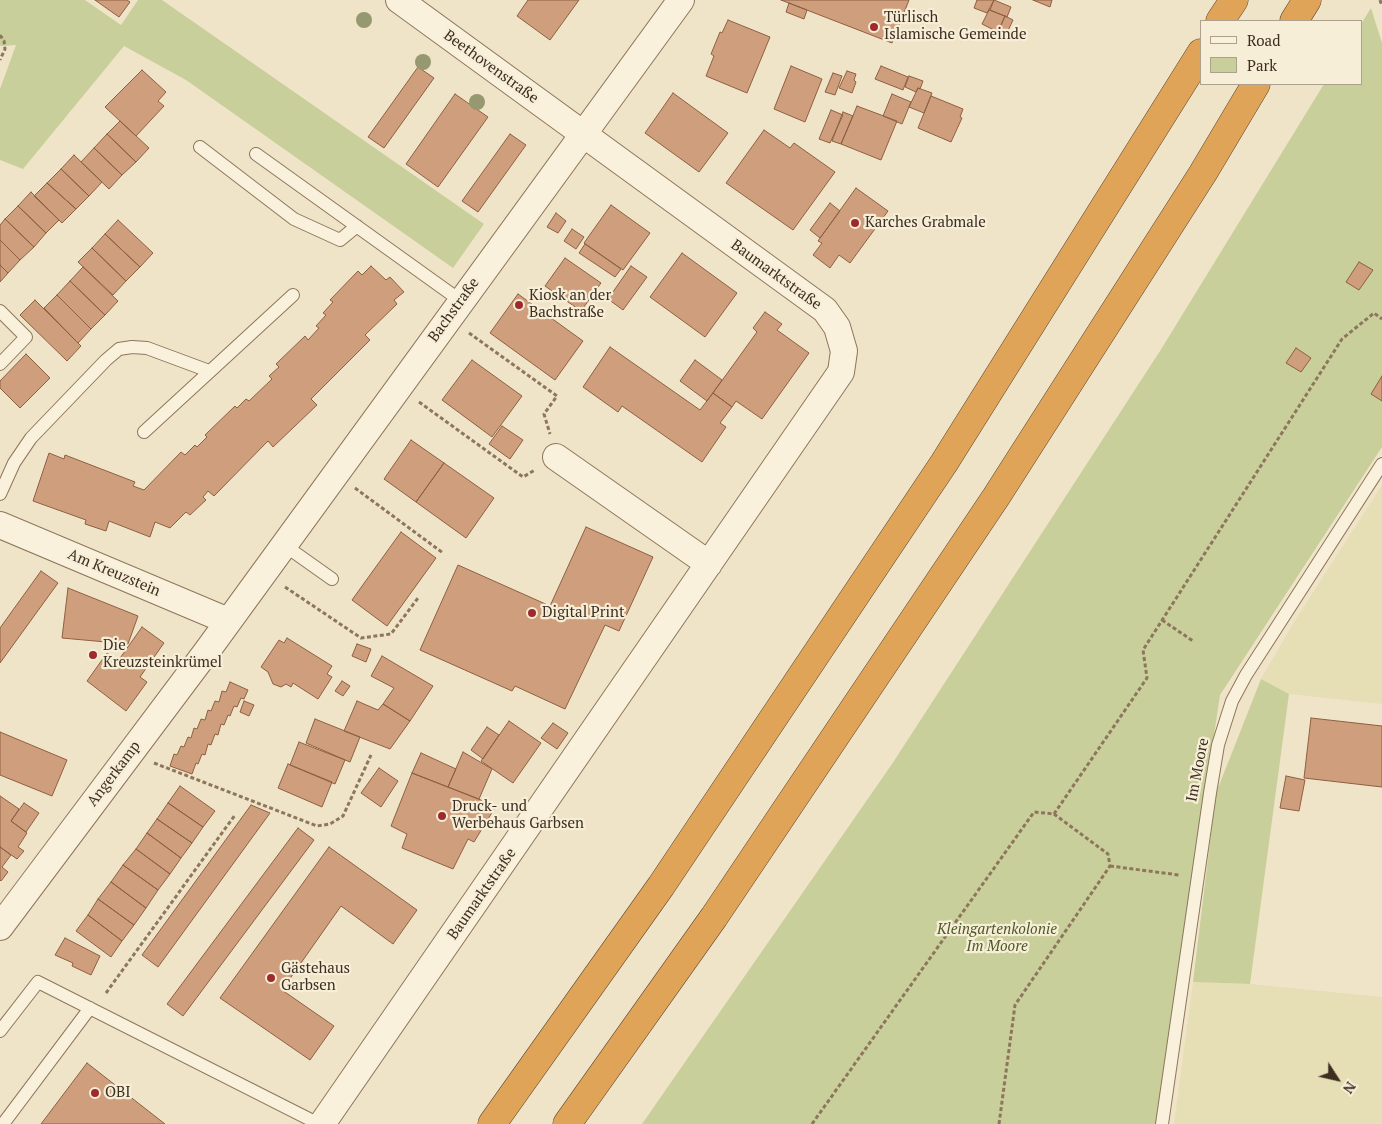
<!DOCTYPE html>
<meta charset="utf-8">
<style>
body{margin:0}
#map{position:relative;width:1382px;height:1124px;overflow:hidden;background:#f0e4c8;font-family:"PT Serif",serif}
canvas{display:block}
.legend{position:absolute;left:1200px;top:20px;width:162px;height:65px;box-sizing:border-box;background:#f7eed8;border:1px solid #ada18e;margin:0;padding:6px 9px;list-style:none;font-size:15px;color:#3d2e20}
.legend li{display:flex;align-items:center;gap:10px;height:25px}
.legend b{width:25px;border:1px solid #ada18e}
.north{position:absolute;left:1312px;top:1054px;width:50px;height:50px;-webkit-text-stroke:4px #f7eed8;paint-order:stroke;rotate:125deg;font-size:14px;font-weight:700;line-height:20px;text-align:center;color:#3d2e20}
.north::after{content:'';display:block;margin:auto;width:18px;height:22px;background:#3d2e20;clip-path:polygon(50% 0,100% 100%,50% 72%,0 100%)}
</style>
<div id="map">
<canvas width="1382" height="1124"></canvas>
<ul class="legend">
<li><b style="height:6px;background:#faf1dc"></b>Road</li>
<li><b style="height:14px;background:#c9cf9b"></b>Park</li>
</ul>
<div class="north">N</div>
</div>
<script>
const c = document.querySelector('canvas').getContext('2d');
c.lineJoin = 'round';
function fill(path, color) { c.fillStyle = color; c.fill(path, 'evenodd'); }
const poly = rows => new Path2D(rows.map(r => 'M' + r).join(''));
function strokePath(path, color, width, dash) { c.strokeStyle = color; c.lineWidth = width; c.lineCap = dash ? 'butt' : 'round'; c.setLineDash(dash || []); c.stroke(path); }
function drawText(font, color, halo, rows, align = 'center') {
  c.font = font + ' "PT Serif",serif'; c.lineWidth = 4.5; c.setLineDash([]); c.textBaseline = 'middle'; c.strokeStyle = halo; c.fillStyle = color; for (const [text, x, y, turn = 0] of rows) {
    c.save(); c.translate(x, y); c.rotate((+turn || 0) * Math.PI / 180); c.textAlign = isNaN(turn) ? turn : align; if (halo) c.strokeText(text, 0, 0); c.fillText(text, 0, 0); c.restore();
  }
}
fill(poly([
 [1382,485,1382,704,1289,694,1261,679,1294,622],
 [1193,982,1250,984,1382,997,1382,1124,1174,1124]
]), '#e6deb5');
fill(poly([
 [0,0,85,0,121,25,138,0,162,0,484,224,453,268,186,80,124,46,23,169,0,160,0,89,16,45,0,46],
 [1371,8,1382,43,1382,447,1220,695,1156,1124,642,1124,892,764,1160,351,1324,84,1361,84,1361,24],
 [1261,679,1289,694,1250,984,1193,982,1216,793]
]), '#c9cf9b');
const building = poly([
 [95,0,127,0,130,2,119,17,95,0],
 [528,0,579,0,550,40,517,16,528,0],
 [781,0,909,0,892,43,781,0],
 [977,0,994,0,987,13,974,8,977,0],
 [994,0,1011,7,1007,17,990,10,994,0],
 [1033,0,1052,0,1050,7,1033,0],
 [789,3,807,10,804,19,786,12,789,3],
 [989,10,1005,16,998,32,982,24,989,10],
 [1005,16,1013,20,1005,37,997,34,1005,16],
 [728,20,770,37,747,93,706,76,714,56,711,54,720,32,722,33,728,20],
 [791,66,822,79,805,122,774,109,791,66],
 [881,66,908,77,903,90,875,79,881,66],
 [418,67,434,78,384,148,368,137,418,67],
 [142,70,166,92,158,101,164,106,136,136,105,107,142,70],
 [847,71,856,74,854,80,856,82,852,93,839,88,847,71],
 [833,73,842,76,835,95,825,92,833,73],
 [909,76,923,81,920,89,918,88,916,92,905,87,909,76],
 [918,88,932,93,924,113,909,107,918,88],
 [673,93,728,133,699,172,645,133,673,93],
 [455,94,488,117,438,187,406,164,455,94],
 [892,94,911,102,902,124,883,116,892,94],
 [931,96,963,109,960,117,962,118,951,142,918,128,931,96],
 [857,106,897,121,881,160,841,144,857,106],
 [831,110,843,115,830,143,819,139,831,110],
 [843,112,853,116,841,144,832,141,843,112],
 [120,121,149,148,136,162,107,134,120,121],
 [764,130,790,148,794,143,835,172,793,230,726,183,764,130],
 [107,134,136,162,122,175,94,148,107,134],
 [510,134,526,145,478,212,462,201,510,134],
 [94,148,122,175,109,189,81,162,94,148],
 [74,155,102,182,89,196,61,169,74,155],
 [61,169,89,196,76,209,47,183,61,169],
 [47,183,76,209,62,223,34,196,47,183],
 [856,188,888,211,850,263,839,255,830,268,813,255,822,243,818,241,856,188],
 [31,192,59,220,46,233,18,206,31,192],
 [830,203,840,211,820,238,810,230,830,203],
 [611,205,650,233,623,270,584,243,611,205],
 [18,206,46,233,34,247,5,219,18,206],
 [556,213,566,221,558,233,547,227,556,213],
 [5,219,34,247,20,260,0,240,0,225,5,219],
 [118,220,153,253,140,267,105,234,118,220],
 [572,229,584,237,576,249,564,241,572,229],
 [105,234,140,267,126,281,92,248,105,234],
 [0,240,20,260,8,273,0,265,0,240],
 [585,244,621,269,615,277,579,253,585,244],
 [92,248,126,281,113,295,78,262,92,248],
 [682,253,737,293,705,337,650,297,682,253],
 [565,258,601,283,581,311,545,286,565,258],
 [1359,262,1373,270,1359,290,1346,282,1359,262],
 [0,265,8,273,0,282,0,265],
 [371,266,386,280,390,277,404,292,394,300,397,304,365,335,370,340,311,399,317,405,273,447,268,441,214,496,208,491,203,497,206,500,190,515,186,512,170,528,155,522,150,537,109,521,106,531,85,524,86,520,33,501,49,453,64,459,65,455,135,482,133,486,144,490,181,452,185,455,195,445,197,447,207,437,205,435,235,406,237,408,246,399,249,401,272,379,269,376,279,367,276,364,305,336,308,340,319,328,316,326,326,315,323,313,333,302,330,300,358,271,362,275,371,266],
 [631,266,647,277,623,310,608,299,631,266],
 [83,267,118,301,105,315,70,281,83,267],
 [70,281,105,315,91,329,57,295,70,281],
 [518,294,583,341,555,380,490,333,518,294],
 [57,295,91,329,78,343,44,308,57,295],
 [35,300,81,346,67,361,20,315,35,300],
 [765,312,782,324,777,330,809,353,762,419,736,401,732,407,713,393,757,332,753,328,765,312],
 [610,347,700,410,713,393,732,407,720,423,726,427,702,462,622,406,618,412,583,387,610,347],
 [1296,348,1311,358,1301,372,1286,363,1296,348],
 [26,354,50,378,20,408,0,388,0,381,26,354],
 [472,360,522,396,492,437,442,400,472,360],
 [695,360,722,380,707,401,680,381,695,360],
 [1382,376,1382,401,1371,394,1382,376],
 [502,426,523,440,510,459,489,444,502,426],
 [411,440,444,463,416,502,384,479,411,440],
 [444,463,494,498,466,538,416,502,444,463],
 [586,527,653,557,619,631,605,625,565,709,515,686,512,691,420,650,458,565,550,606,586,527],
 [401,532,436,558,387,626,352,600,401,532],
 [41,571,58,583,0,663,0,628,41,571],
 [68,588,138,616,128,644,62,638,68,588],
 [142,627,164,643,140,677,147,682,126,711,87,681,107,653,118,661,142,627],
 [287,638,332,666,327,674,332,677,318,699,293,683,291,687,286,684,281,687,273,684,268,672,261,667,279,640,284,643,287,638],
 [357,644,371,649,366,662,352,656,357,644],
 [382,656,433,686,410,721,383,704,394,688,371,676,382,656],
 [342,681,350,686,343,696,335,691,342,681],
 [230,682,248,690,244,699,241,698,237,707,234,706,230,716,228,715,224,725,221,724,218,735,215,734,211,745,208,744,205,755,202,754,198,764,196,763,192,774,170,766,174,754,177,755,181,746,184,747,188,737,191,738,194,728,197,729,201,719,205,720,208,710,211,711,215,701,219,702,222,691,226,692,230,682],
 [244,701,254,705,249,716,240,712,244,701],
 [357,701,378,710,383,704,410,721,390,749,344,731,357,701],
 [1311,718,1382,726,1382,787,1304,778,1311,718],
 [315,719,360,737,350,762,306,743,315,719],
 [509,721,541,743,513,783,481,761,509,721],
 [553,723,568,733,557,749,541,738,553,723],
 [487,727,499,735,483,759,471,750,487,727],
 [0,732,67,760,52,796,0,775,0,732],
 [299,742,345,760,335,784,290,765,299,742],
 [463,752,492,769,479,799,448,787,463,752],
 [421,753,456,769,448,787,412,773,421,753],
 [288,764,332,782,322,807,278,788,288,764],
 [379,768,398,781,381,807,361,793,379,768],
 [412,773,496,806,474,842,468,839,453,869,402,848,407,834,391,826,412,773],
 [1286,776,1305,780,1299,811,1280,808,1286,776],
 [180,786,215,811,203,827,168,803,180,786],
 [0,796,19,809,11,821,27,833,18,847,24,851,17,859,0,847,0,796],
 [24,803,39,813,26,832,11,821,24,803],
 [168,803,203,827,192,843,157,819,168,803],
 [251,805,270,813,158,967,142,955,251,805],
 [157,819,192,843,181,858,147,833,157,819],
 [298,828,314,840,183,1016,167,1004,298,828],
 [147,833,181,858,170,874,136,849,147,833],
 [0,847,11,855,2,867,8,872,1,881,0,880,0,847],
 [329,847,417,910,393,944,341,906,282,990,334,1026,310,1060,220,998,329,847],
 [136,849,170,874,158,890,123,865,136,849],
 [123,865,158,890,146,908,111,882,123,865],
 [111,882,146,908,134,925,98,899,111,882],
 [98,899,134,925,122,941,88,915,98,899],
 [88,915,122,941,111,957,76,931,88,915],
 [65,938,100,956,91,975,72,966,73,963,55,955,65,938],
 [87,1063,165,1124,41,1124,87,1063]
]);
fill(building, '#cf9f7d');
strokePath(building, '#8d5f41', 1);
const service = poly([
 [200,147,294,219,340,240,357,226],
 [256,154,461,301],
 [0,311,26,337,0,364],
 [144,432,293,295],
 [0,494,14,463,31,438,106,360,119,349,132,347,147,348,209,371],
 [284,545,332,579],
 [0,1031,38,982,319,1124],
 [3,1124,90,1008],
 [1162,1124,1210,793,1218,745,1232,701,1246,675,1382,464]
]);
const minor = poly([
 [556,457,709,564],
 [0,525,228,621],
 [0,927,207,651,681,0],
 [322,1124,841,372,844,351,837,327,825,310,399,0]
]);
const motorway = poly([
 [1220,21,1234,0],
 [1294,21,1307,0],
 [492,1124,661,886,944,463,1201,53],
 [567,1124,714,917,996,497,1203,173,1256,84]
]);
strokePath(service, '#8d765c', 14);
strokePath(minor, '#8d765c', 28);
strokePath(motorway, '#5b4430', 29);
strokePath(poly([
 [1380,0,1382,6],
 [0,35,4,41,5,49,0,60],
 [469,333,557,396,544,414,550,434],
 [419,402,523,477,535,470],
 [355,488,443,553],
 [285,587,361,638,391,634,418,598],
 [1162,620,1193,641],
 [154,763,317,826,330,824,343,816,371,755],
 [1110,866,1179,875],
 [106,993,235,815],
 [812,1124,1034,812,1054,814,1147,678,1143,650,1342,339,1374,313,1382,319],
 [999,1124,1015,1005,1110,866,1108,854,1054,814]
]), '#8d765c', 3, [4, 2.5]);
strokePath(service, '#faf1dc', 12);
strokePath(minor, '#faf1dc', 26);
strokePath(motorway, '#e0a458', 28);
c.fillStyle = '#96986f';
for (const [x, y] of [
 [364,20],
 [423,62],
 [477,102]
]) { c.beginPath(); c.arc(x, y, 8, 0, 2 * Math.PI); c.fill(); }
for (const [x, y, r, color] of [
 [874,27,5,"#9e2a2b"],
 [855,223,5,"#9e2a2b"],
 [519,305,5,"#9e2a2b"],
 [532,613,5,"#9e2a2b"],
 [93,655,5,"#9e2a2b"],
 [442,816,5,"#9e2a2b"],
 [271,978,5,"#9e2a2b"],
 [95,1093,5,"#9e2a2b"]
]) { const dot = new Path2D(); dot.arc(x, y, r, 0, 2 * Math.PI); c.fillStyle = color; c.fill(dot); strokePath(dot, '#f7eed8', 2); }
drawText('15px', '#3d2e20', '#f7eed8', [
 ["Türlisch",884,18],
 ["Islamische Gemeinde",884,35],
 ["Karches Grabmale",865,223],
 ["Kiosk an der",529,296],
 ["Bachstraße",529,313],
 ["Digital Print",542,613],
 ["Die",103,646],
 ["Kreuzsteinkrümel",103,663],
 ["Druck- und",452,807],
 ["Werbehaus Garbsen",452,824],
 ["Gästehaus",281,969],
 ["Garbsen",281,986],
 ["OBI",105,1093]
], 'left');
drawText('15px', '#3d2e20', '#f7eed8', [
 ["Beethovenstraße",491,67,36],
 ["Baumarktstraße",776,275,36],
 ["Bachstraße",454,310,-54],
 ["Am Kreuzstein",114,573,23],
 ["Im Moore",1198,770,-79],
 ["Angerkamp",114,774,-53],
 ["Baumarktstraße",482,894,-55]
]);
drawText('italic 15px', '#4d5a26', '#f7eed8', [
 ["Kleingartenkolonie",997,930],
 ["Im Moore",997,947]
]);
</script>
